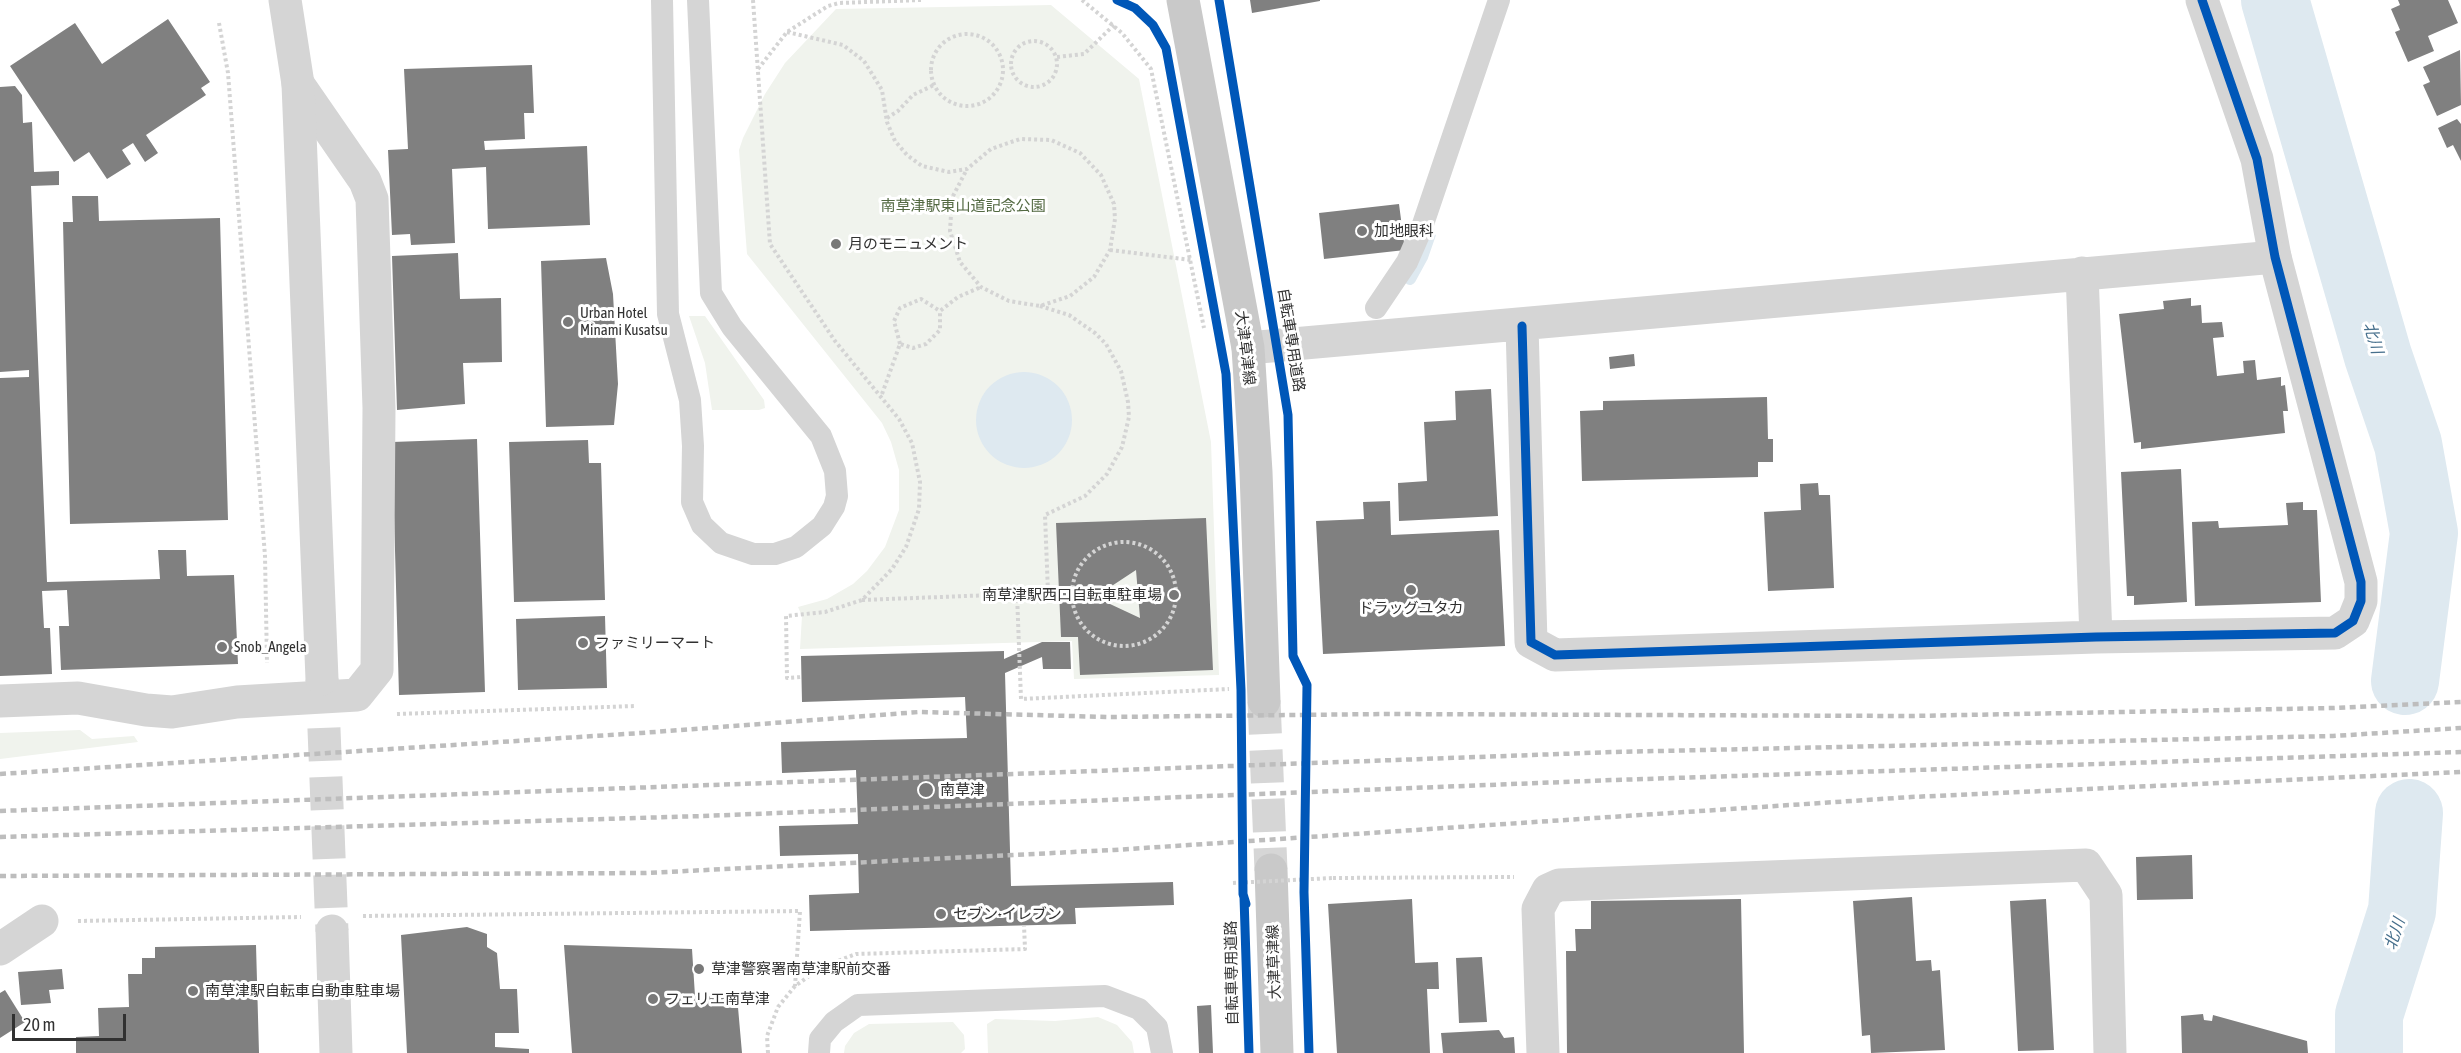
<!DOCTYPE html>
<meta charset="utf-8">
<style>
body{margin:0}
#map{position:relative;width:2461px;height:1053px;overflow:hidden;background:#fff;font-family:"Asap Condensed",sans-serif}
canvas{display:block}
.scale{position:absolute;left:12px;top:1014px;width:114px;height:27px;box-sizing:border-box;border:3px solid #313131;border-top:0;padding-left:8px;font-size:18px;line-height:21px;white-space:nowrap;color:#313131;-webkit-text-stroke:4px #fff;paint-order:stroke}
</style>
<div id="map">
<canvas width="2461" height="1053"></canvas>
<div class="scale">20 m</div>
</div>
<script>
const c = document.querySelector('canvas').getContext('2d');
c.lineJoin = 'round';
function fill(path, color) { c.fillStyle = color; c.fill(path, 'evenodd'); }
const poly = rows => new Path2D(rows.map(r => 'M' + r).join(''));
function strokePath(path, color, width, dash) { c.strokeStyle = color; c.lineWidth = width; c.lineCap = dash ? 'butt' : 'round'; c.setLineDash(dash || []); c.stroke(path); }
function drawText(font, color, halo, rows, align = 'center') {
  c.font = font + ' "Asap Condensed","Noto Sans JP",sans-serif'; c.lineWidth = 6; c.setLineDash([]); c.textBaseline = 'middle'; c.strokeStyle = halo; c.fillStyle = color; for (const [text, x, y, turn = 0] of rows) {
    c.save(); c.translate(x, y); c.rotate((+turn || 0) * Math.PI / 180); c.textAlign = isNaN(turn) ? turn : align; if (halo) c.strokeText(text, 0, 0); c.fillText(text, 0, 0); c.restore();
  }
}
fill(poly([
 [1051,5,1139,79,1211,442,1219,675,1074,679,1072,641,800,649,802,616,798,607,827,599,853,584,867,571,885,547,899,510,899,470,891,442,882,423,747,254,739,150,743,138,765,94,785,63,836,9],
 [689,316,705,316,764,400,765,408,759,410,712,410,705,363],
 [80,730,92,739,134,736,138,742,0,759,0,733],
 [1098,1017,1117,1025,1132,1042,1134,1053,988,1053,987,1024,995,1019,1055,1021],
 [953,1022,964,1035,965,1049,961,1053,844,1053,845,1046,854,1033,869,1024]
]), '#f0f3ed');
fill(poly([
 '976 420a48 48 0 1 1 96 0a48 48 0 1 1-96 0Z'
]), '#dee9f0');
strokePath(poly([
 [1410,279,1422,257,1430,234]
]), '#dee9f0', 12);
strokePath(poly([
 [2275,0,2378,356,2408,444,2424,533,2405,681],
 [2369,1053,2369,1015,2402,911,2409,813]
]), '#dee9f0', 68);
fill(poly([
 [1250,0,1320,0,1320,1,1252,13],
 [2398,0,2448,0,2458,23,2428,36,2434,51,2408,62,2395,32,2400,30,2391,9,2400,5],
 [168,19,210,82,201,88,206,95,146,135,158,153,145,162,133,143,122,150,131,164,107,179,89,152,74,162,10,66,75,23,102,64],
 [2460,50,2461,105,2437,116,2423,85,2430,82,2423,67],
 [532,65,534,113,524,113,525,139,484,141,485,150,587,146,590,225,488,229,486,167,452,169,455,243,411,245,410,234,392,235,388,150,408,149,404,69],
 [15,86,22,95,23,123,32,122,34,172,59,171,59,185,31,186,47,582,160,579,158,550,186,550,187,576,234,575,238,664,61,670,59,626,69,626,67,590,42,591,44,628,50,628,52,674,0,676,0,378,29,377,29,370,0,372,0,87],
 [2457,119,2461,124,2461,161,2453,145,2447,148,2438,128],
 [72,196,98,196,99,221,220,218,228,520,70,524,63,222,73,222],
 [1399,204,1405,250,1324,259,1319,213],
 [458,253,460,299,501,298,502,362,463,363,465,404,397,410,392,256],
 [606,258,613,294,618,384,614,425,546,427,541,261],
 [2191,298,2191,306,2201,305,2202,323,2222,322,2224,337,2213,338,2217,376,2244,373,2243,361,2255,360,2257,380,2281,377,2281,386,2285,385,2288,411,2283,411,2285,433,2141,449,2141,442,2134,443,2119,314,2164,309,2163,301],
 [1634,354,1635,366,1610,369,1609,357],
 [1491,389,1498,516,1399,521,1398,483,1427,481,1424,422,1456,420,1455,391],
 [1767,397,1768,439,1773,439,1773,462,1758,462,1758,477,1582,481,1580,411,1603,410,1603,401],
 [477,439,485,692,399,695,392,442],
 [588,440,589,463,601,463,605,600,514,602,509,442],
 [2181,469,2187,602,2134,605,2134,596,2127,596,2121,472],
 [1818,483,1819,495,1830,495,1834,588,1768,591,1764,512,1801,510,1800,484],
 [1390,501,1391,535,1499,530,1505,646,1323,654,1316,521,1364,519,1363,502],
 [2303,502,2303,510,2317,510,2321,602,2195,606,2192,522,2218,521,2219,528,2288,525,2286,503],
 [1206,518,1213,670,1080,675,1078,637,1061,637,1056,523],
 [1136,570,1140,618,1095,597],
 [605,616,607,688,518,690,516,619],
 [1042,642,1070,642,1071,669,1043,669,1042,657,1005,673,1011,886,1173,882,1174,905,1075,908,1076,924,810,931,809,895,859,893,858,854,780,856,779,826,858,824,856,770,782,773,781,742,967,738,965,697,802,702,801,656,1004,651,1004,659],
 [2192,855,2193,899,2137,900,2136,857],
 [1912,897,1916,961,1931,960,1932,971,1940,970,1945,1050,1871,1053,1870,1035,1862,1036,1853,901],
 [1412,899,1415,963,1438,962,1439,989,1427,989,1430,1053,1337,1053,1328,904],
 [1741,899,1744,1053,1567,1053,1566,951,1576,951,1575,929,1591,929,1591,901],
 [2046,899,2054,1050,2018,1051,2010,901],
 [467,927,487,934,487,947,497,953,500,989,517,989,519,1033,495,1033,495,1047,529,1049,529,1053,407,1053,401,935],
 [256,945,259,1053,76,1053,76,1037,99,1036,98,1008,129,1007,128,974,142,974,142,958,155,958,155,947],
 [564,945,692,949,695,996,737,996,742,1053,572,1053],
 [1482,957,1487,1022,1459,1023,1456,958],
 [62,969,64,989,49,990,51,1003,21,1005,18,972],
 [5,990,25,1022,0,1038,0,993],
 [1211,1005,1213,1053,1199,1053,1197,1006],
 [2203,1014,2204,1020,2212,1021,2213,1015,2307,1041,2308,1053,2182,1053,2181,1016],
 [1499,1030,1504,1038,1514,1037,1515,1053,1443,1053,1441,1033]
]), '#808080');
strokePath(poly([
 [322,679,332,931]
]), '#d6d6d6', 33, [33, 16]);
strokePath(poly([
 [1264,701,1271,870]
]), '#d6d6d6', 33, [33, 16]);
strokePath(poly([
 [753,0,770,244,835,341,899,419,912,443,920,482,919,509,906,547,892,569,862,600,825,612,786,616,787,678,802,677],
 [1082,0,1122,33,1151,69,1204,328],
 [219,23,228,73,265,556,267,663],
 [787,32,843,45,864,61,882,90,887,122,895,141,907,155,922,166,949,172,967,169,991,149,1020,139,1051,140,1080,153,1101,175,1114,204,1115,219,1110,250,1094,277,1070,296,1040,306,1009,301,981,287,960,262,950,231,952,198,967,169],
 '931 70a36 36 0 1 1 72 0a36 36 0 1 1-72 0Z',
 '1011 64a23 23 0 1 1 46 0a23 23 0 1 1-46 0Z',
 [1057,57,1084,54,1114,25],
 [758,69,787,32,828,6,839,3,921,0],
 [887,118,898,111,913,95,934,85],
 [1110,250,1191,260],
 [1040,306,1069,315,1095,333,1106,344,1121,371,1128,402,1129,417,1122,447,1107,474,1085,496,1045,515,1048,593],
 [900,344,894,321,900,308,921,299,940,311],
 [882,394,900,344,913,348,926,344,940,330,940,311,958,297,981,287],
 '1072 594a52 52 0 1 1 104 0a52 52 0 1 1-104 0Z',
 [1017,594,1021,699,1229,689],
 [862,600,1071,592],
 [397,714,636,706],
 [1333,878,1514,877],
 [363,916,800,911,795,986],
 [78,921,301,917],
 [768,1053,767,1036,778,1007,795,986,822,967,856,954,1025,949,1024,925]
]), '#d4d4d4', 4, [3, 3]);
strokePath(poly([
 [662,0,668,314,690,400,693,446,692,502,702,525,721,543,753,554,775,554,796,547,822,526,834,507,837,496,835,471,821,436,732,327,711,293,698,0],
 [1376,308,1407,262,1421,230,1499,0],
 [819,1053,820,1039,834,1022,858,1005,1105,996,1139,1009,1157,1027,1162,1053]
]), '#d5d5d5', 22);
strokePath(poly([
 [2202,0,2257,159,2275,257],
 [0,701,78,698,146,710,172,712,237,702,357,695,377,670,379,408,372,199,365,181,298,84],
 [0,949,42,921],
 [1543,1053,1538,909,1548,890,1559,885,2086,865,2106,895,2110,1053]
]), '#d5d5d5', 33);
strokePath(poly([
 [285,0,298,84,322,679],
 [2082,273,2096,637],
 [1248,348,2275,257,2361,582,2361,601,2353,621,2335,633,2096,637,1555,655,1531,642,1522,326],
 [332,931,336,1053]
]), '#d5d5d5', 33);
strokePath(poly([
 [1183,0,1248,348,1256,472,1264,701],
 [1271,870,1277,1053]
]), '#c9c9c9', 33);
strokePath(poly([
 [0,774,641,733,919,712,1109,717,1387,714,1910,716,2334,708,2461,702],
 [0,811,1614,752,2333,736,2461,728],
 [0,837,703,816,1614,780,2461,752],
 [0,876,645,873,1114,850,1911,797,2461,772]
]), '#bdbdbd', 4.5, [6, 4.5]);
strokePath(poly([
 [1233,883,1333,878]
]), '#d4d4d4', 4, [3, 3]);
strokePath(poly([
 [1117,0,1135,8,1153,25,1166,48,1226,374,1241,690,1243,894,1246,904],
 [1219,0,1288,415,1293,656,1307,685,1304,892,1309,1053],
 [1522,326,1531,642,1555,655,2096,637,2335,633,2353,621,2361,601,2361,582,2275,257,2257,159,2202,0],
 [1244,897,1249,1053]
]), '#0057b8', 9);
for (const [x, y, r, color] of [
 [1362,231,6,"#797979"],
 [836,244,6,"#797979"],
 [568,322,6,"#797979"],
 [1411,590,6,"#797979"],
 [1174,595,6,"#797979"],
 [583,643,6,"#797979"],
 [222,647,6,"#797979"],
 [926,790,8,"#797979"],
 [941,914,6,"#797979"],
 [699,969,6,"#797979"],
 [193,991,6,"#797979"],
 [653,999,6,"#797979"]
]) { const dot = new Path2D(); dot.arc(x, y, r, 0, 2 * Math.PI); c.fillStyle = color; c.fill(dot); strokePath(dot, '#fff', 2); }
drawText('15px', '#536942', '#fff', [
 ["南草津駅東山道記念公園",963,206]
]);
drawText('15px', '#313131', '#fff', [
 ["加地眼科",1374,231],
 ["月のモニュメント",848,244],
 ["Urban Hotel",580,313],
 ["Minami Kusatsu",580,330],
 ["南草津駅西口自転車駐車場",1162,595,"right"],
 ["ドラッグユタカ",1411,608,"center"],
 ["ファミリーマート",595,643],
 ["Snob_Angela",234,647],
 ["南草津",940,790],
 ["セブン-イレブン",953,914],
 ["草津警察署南草津駅前交番",711,969],
 ["南草津駅自転車自動車駐車場",205,991],
 ["フェリエ南草津",665,999]
], 'left');
drawText('15px', '#313131', '#fff', [
 ["自転車専用道路",1291,340,81],
 ["大津草津線",1245,348,83],
 ["大津草津線",1274,962,-92],
 ["自転車専用道路",1232,973,-91]
]);
drawText('italic 16px', '#466f8c', '#fff', [
 ["北川",2373,338,74],
 ["北川",2395,934,-72]
]);
</script>
